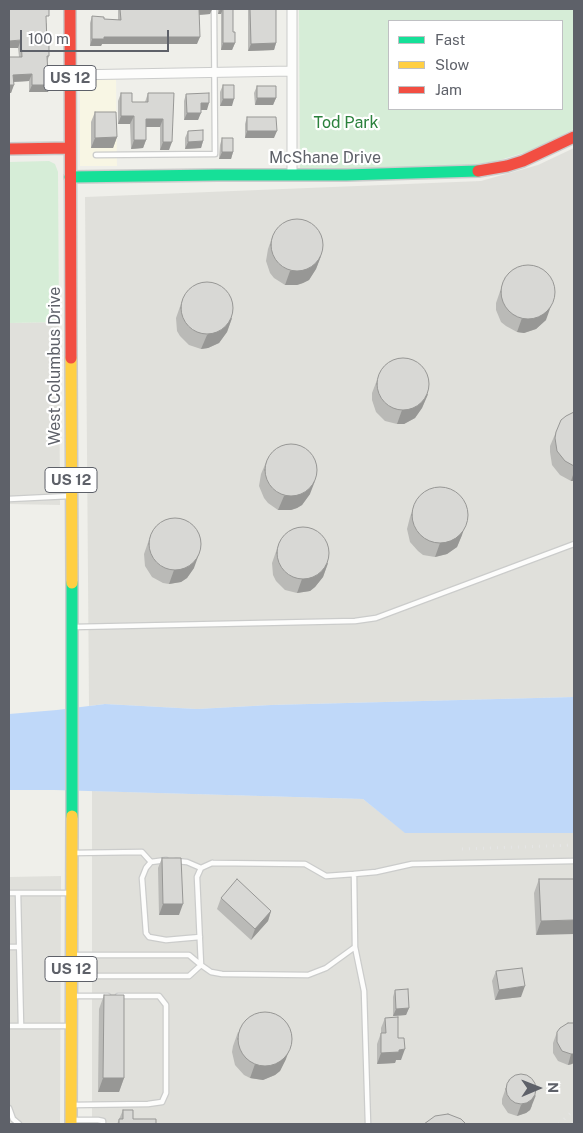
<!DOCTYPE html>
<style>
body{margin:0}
#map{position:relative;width:583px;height:1133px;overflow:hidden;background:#efefea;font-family:"Public Sans",sans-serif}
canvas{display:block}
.frame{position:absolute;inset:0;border:10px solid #5e6169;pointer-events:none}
.legend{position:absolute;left:388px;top:20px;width:175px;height:90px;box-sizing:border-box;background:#fff;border:1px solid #bfc0c3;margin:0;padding:6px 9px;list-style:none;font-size:15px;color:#5e6169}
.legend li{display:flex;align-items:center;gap:10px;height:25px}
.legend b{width:25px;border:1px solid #bfc0c3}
.north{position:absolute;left:513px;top:1063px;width:50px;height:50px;-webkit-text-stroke:4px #fff;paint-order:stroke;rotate:89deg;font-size:14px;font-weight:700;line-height:20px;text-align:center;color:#5e6169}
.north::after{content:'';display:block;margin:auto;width:18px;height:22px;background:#5e6169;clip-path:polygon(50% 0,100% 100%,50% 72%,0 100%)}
.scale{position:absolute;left:20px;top:30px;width:149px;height:22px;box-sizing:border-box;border:2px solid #5e6169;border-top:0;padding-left:6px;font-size:15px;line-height:18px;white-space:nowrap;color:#5e6169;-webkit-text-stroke:4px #fff;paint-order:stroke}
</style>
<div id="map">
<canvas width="583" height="1133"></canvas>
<div class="frame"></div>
<ul class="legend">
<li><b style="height:6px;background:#16e098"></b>Fast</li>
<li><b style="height:6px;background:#ffcf43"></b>Slow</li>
<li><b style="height:6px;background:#f24e42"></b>Jam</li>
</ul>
<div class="north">N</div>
<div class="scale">100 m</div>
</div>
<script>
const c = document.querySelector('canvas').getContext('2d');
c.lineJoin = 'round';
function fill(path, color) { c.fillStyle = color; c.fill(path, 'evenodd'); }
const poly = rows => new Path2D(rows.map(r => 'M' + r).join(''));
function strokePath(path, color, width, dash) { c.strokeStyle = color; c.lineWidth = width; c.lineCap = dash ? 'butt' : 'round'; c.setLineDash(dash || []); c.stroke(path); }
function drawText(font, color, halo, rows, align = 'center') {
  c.font = font + ' "Public Sans",sans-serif'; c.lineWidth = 4.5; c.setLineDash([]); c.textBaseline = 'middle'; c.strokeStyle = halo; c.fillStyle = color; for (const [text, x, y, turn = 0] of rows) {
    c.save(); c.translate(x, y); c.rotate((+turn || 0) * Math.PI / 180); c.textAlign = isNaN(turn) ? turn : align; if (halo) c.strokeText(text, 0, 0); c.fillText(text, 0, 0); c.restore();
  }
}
fill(poly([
 [116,79,117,166,80,166,80,80]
]), '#f8f6e4');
fill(poly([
 [574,148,574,697,271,705,197,709,105,704,89,706,85,197,481,181,538,165],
 [59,322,60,505,10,504,9,525,9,323],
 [92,791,363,799,406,833,574,833,574,1124,92,1124],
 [61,876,60,1124,9,1124,9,877]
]), '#e0e0db');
fill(poly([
 [299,9,574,9,574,129,530,151,493,162,452,167,300,170],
 [389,21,562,21,562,109,389,109],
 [49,161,55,164,58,172,59,322,9,323,9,162]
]), '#d6edd7');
fill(poly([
 [574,697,574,833,405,833,363,799,54,790,9,790,9,714,57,710,105,704,197,709,271,705]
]), '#bfd8f9');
const lane = poly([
 [96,155,215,154,214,9],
 [9,499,70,496],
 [74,627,355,621,376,618,574,544],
 [72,853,142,852,151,862],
 [166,860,151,862,146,868,142,878,146,933,149,937,166,940,200,937],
 [176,861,187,862,201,868],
 [212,863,305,864,326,876,354,874,355,947,326,968,308,975,222,974,211,972,201,965,197,877,201,868,212,863],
 [354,874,376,872,412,864,574,861],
 [9,893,69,893],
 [18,893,21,1026],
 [9,947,19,947],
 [355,947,364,991,368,1124],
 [72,955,189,955,201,965,189,976,73,976],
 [73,996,108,996],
 [9,1026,70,1026],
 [72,1105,148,1104,162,1102,166,1093,166,1005,159,996,118,996],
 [9,1108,13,1119,19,1124],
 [72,1120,98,1120,103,1121,103,1124]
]);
const street = poly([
 [292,9,292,175],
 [70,75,292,71]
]);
const fast = poly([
 [70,177,217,175,346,175,478,171],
 [72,583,72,816]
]);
const slow = poly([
 [71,358,72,583],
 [71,1124,72,816]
]);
const jam = poly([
 [70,9,71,358],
 [9,149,70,148],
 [478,171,507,166,523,161,574,137]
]);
strokePath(lane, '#cbcccb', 7);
strokePath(street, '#cbcccb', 11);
strokePath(fast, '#cacbcb', 14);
strokePath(slow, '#cacbcb', 14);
strokePath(jam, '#cacbcb', 14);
strokePath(lane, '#fdfdfc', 4.5);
strokePath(street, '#fdfdfc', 9);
strokePath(fast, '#16e098', 11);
strokePath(slow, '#ffcf43', 11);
strokePath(jam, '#f24e42', 11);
strokePath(poly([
 [462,849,574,845],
 [559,1124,574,1110]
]), '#e5e5e5', 3, [1, 6]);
fill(poly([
 [104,9,212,9,210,14,199,15,197,44,102,44,101,46,90,46,90,23,92,16,104,19,118,20,118,10],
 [218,9,233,9,233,32,235,43,232,50,221,50,221,14,218,14],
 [248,9,276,9,276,43,274,50,248,51],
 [47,23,47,43,49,56,47,62,48,92,29,92,29,81,14,82,11,93,9,93,9,57,19,57,18,48,9,48],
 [223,85,232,106,220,106,220,92],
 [257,86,276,98,273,105,255,105,254,93],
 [121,93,132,102,145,102,148,93,174,93,169,150,160,150,160,127,146,127,146,140,143,148,131,149,130,124,118,124,118,101],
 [186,94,207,110,201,110,198,120,184,120,184,101],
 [95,112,117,137,113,148,91,148,91,122],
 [247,117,274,138,245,138,245,124],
 [188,131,203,141,201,148,185,149,185,138],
 [222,138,233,152,231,159,219,159,220,145],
 [273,235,321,256,316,269,309,280,303,283,297,285,285,285,274,278,270,273,266,261,268,249],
 [505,277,546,320,536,329,524,333,517,332,506,326,501,322,496,310,496,303],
 [183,298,232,318,227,332,219,343,208,348,201,349,189,345,180,336,177,331,176,318],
 [377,380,428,394,422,408,415,418,404,424,397,424,385,421,376,412,372,400,372,393],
 [574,412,574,481,571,481,560,475,552,465,550,452,550,446,556,432],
 [267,460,310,494,302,505,297,508,291,510,278,510,268,503,264,498,259,486,261,474],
 [415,503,462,535,457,547,447,554,435,557,423,555,418,551,410,542,407,529,410,517],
 [151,534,194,568,187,578,181,582,169,584,163,583,152,577,145,566,144,554],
 [279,543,328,563,323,577,315,587,310,591,297,593,285,590,276,581,273,575,272,563],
 [162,858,179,915,159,915,158,868],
 [539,879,574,879,536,935,534,893],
 [221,898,271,911,268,921,251,940,217,909],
 [496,971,521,997,495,1000,492,981],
 [395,990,409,1008,406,1015,393,1016,393,997],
 [104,995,124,1078,119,1092,98,1092,99,1009],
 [385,1018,398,1038,401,1060,396,1060,395,1063,377,1064,377,1044,381,1033,381,1028],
 [568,1023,572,1064,568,1065,558,1061,553,1053,553,1043,557,1032],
 [238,1032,286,1059,280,1071,275,1075,263,1080,250,1078,244,1075,235,1065,232,1052,233,1046],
 [509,1079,532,1106,530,1110,526,1113,517,1116,508,1113,502,1104,502,1099],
 [123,1110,133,1119,156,1124,117,1124]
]), '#babab7');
fill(poly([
 [104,9,118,9,118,10],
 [199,9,212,9,210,14,197,15],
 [220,9,223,9,221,14,218,14],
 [104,37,200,37,197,44,102,44,101,46,90,46,92,39],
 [21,40,18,48,9,48,9,41],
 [223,43,235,43,232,50,221,50],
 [276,43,274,50,248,51,251,44],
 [32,74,29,81,11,82,13,75],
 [9,85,14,85,11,93,9,93],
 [32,85,51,85,48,92,29,92],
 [257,98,276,98,273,105,255,105],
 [223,99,234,99,232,106,220,106],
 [201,103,209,103,207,110,198,110],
 [187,113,201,113,198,120,184,120],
 [121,116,134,116,130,124,118,124],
 [146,119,163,119,160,127,143,127],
 [247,131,277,131,274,138,245,138],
 [117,137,113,148,91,148,95,138],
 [134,140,146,140,143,148,131,149],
 [203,141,201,148,185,149,188,142],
 [163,142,172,142,169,150,160,150],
 [222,152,233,152,231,159,219,159],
 [321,256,316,269,309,280,303,283,297,285,285,285,290,271],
 [551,306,546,320,536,329,524,333,517,332,522,318],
 [232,318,227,332,219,343,208,348,201,349,207,335],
 [428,394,422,408,415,418,404,424,397,424,402,410],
 [574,472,574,481,571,481],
 [315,481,310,494,302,505,297,508,291,510,278,510,284,496],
 [467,521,462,535,457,547,447,554,435,557,440,543],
 [199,554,194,568,187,578,181,582,169,584,174,570],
 [328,563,323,577,315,587,310,591,297,593,302,579],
 [163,904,183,904,179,915,159,915],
 [271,911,268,921,251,940,255,929],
 [574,920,574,934,536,935,541,921],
 [525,986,521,997,495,1000,499,990],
 [409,1008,406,1015,393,1016,396,1009],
 [291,1045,286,1059,280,1071,275,1075,263,1080,250,1078,255,1064],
 [405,1049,401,1060,396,1060,395,1063,377,1064,381,1053],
 [571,1054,574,1054,574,1063,572,1064,568,1065],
 [103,1078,124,1078,119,1092,98,1092],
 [536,1095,530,1110,526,1113,517,1116,521,1105]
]), '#979795');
const building = poly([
 [9,9,49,9,49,16,46,16,47,43,49,43,49,56,47,56,48,75,51,75,51,85,32,85,32,74,13,75,14,85,9,85,9,57,22,57,21,40,9,41,9,9],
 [120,9,199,9,200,37,104,37,104,39,92,39,92,16,104,17,104,19,121,20,120,9],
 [223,9,233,9,233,32,235,32,235,43,223,43,223,9],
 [250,9,276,9,276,43,251,44,250,9],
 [223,85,234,85,234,99,223,99,223,85],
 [257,86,276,86,276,98,257,98,257,86],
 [121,93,132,93,132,102,148,102,148,93,174,93,172,142,163,142,163,119,146,119,146,140,134,140,134,116,121,116,121,93],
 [209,93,209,103,201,103,201,113,187,113,186,94,209,93],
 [95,112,116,112,117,137,95,138,95,112],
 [247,117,276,117,277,131,247,131,247,117],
 [203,130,203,141,188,142,188,131,203,130],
 [222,138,233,138,233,152,222,152,222,138],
 '271 245a26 26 0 1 1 52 0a26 26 0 1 1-52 0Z',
 '501 292a27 27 0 1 1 54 0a27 27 0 1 1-54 0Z',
 '181 308a26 26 0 1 1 52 0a26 26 0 1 1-52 0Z',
 '377 384a26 26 0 1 1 52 0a26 26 0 1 1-52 0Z',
 [574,412,574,466,565,461,557,451,555,438,556,432,561,420,566,416,574,412],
 '265 470a26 26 0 1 1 52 0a26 26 0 1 1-52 0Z',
 '412 515a28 28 0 1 1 56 0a28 28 0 1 1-56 0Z',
 '149 544a26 26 0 1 1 52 0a26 26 0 1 1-52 0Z',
 '277 553a26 26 0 1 1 52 0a26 26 0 1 1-52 0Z',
 [162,858,181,858,183,904,163,904,162,858],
 [237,879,271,911,255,929,221,898,237,879],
 [539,879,574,879,574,920,541,921,539,879],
 [522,968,525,986,499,990,496,971,522,968],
 [408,989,409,1008,396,1009,395,990,408,989],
 [104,995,124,995,124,1078,103,1078,104,995],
 '238 1039a27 27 0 1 1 54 0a27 27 0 1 1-54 0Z',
 [398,1017,398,1038,404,1038,405,1049,399,1050,399,1052,381,1053,381,1033,386,1033,385,1018,398,1017],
 [568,1023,574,1023,574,1054,571,1054,562,1051,557,1042,557,1032,560,1028,568,1023],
 '506 1089a15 15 0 1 1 30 0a15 15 0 1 1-30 0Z',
 [123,1110,133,1110,133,1119,156,1119,156,1124,119,1124,119,1119,123,1119,123,1110],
 [448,1114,461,1119,466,1124,424,1124,435,1116,448,1114]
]);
fill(building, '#d8d8d5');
strokePath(building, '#979795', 1);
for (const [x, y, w] of [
 [70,78,52],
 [71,480,52],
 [71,969,52]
]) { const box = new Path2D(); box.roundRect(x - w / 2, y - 12.5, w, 25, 4); c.fillStyle = '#fff'; c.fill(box); strokePath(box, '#5e6169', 1); }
drawText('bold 15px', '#5e6169', null, [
 ["US 12",70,78],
 ["US 12",71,480],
 ["US 12",71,969]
]);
drawText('16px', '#2b813c', '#fff', [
 ["Tod Park",346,123]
]);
drawText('16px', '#5e6169', '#fff', [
 ["McShane Drive",325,158],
 ["West Columbus Drive",55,366,-90]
]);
</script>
